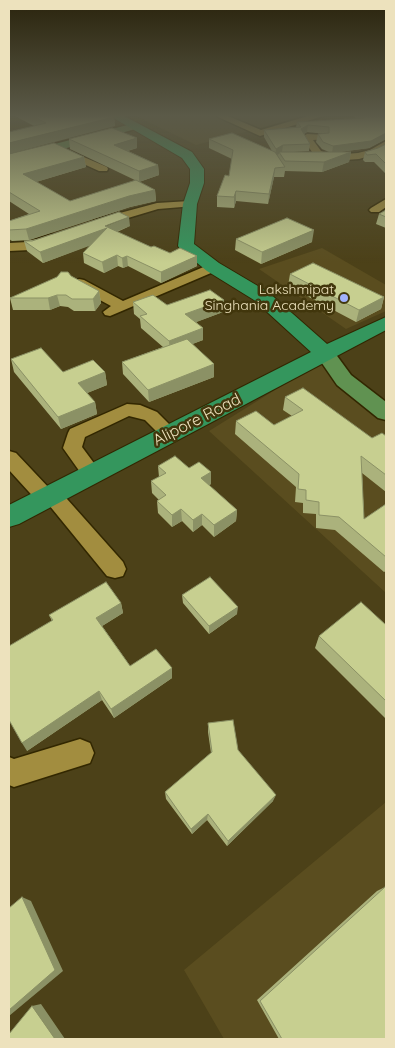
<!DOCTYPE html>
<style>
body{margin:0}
#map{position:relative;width:395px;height:1048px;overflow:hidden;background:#4c4118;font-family:Quicksand,sans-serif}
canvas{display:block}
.frame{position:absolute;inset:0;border:10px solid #ede2bd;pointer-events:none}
</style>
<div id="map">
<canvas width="395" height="1048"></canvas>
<div class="frame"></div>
</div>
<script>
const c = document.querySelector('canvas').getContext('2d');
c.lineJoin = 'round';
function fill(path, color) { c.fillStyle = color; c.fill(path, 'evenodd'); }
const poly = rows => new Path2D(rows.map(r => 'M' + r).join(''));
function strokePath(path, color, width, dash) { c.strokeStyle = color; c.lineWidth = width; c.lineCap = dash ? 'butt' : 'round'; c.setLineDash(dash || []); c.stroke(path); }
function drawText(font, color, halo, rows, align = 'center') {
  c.font = font + ' Quicksand,sans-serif'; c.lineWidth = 5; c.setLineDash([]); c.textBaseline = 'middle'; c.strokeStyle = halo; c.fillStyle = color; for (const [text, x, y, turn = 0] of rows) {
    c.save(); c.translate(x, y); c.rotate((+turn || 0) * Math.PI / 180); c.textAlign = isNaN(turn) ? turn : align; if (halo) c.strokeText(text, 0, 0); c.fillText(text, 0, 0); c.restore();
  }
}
fill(poly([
 [136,116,305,116,196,145],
 [322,248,386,285,386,311,346,329,259,269],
 [320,362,342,386,386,420,386,593,209,431],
 [386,802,386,1039,224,1039,184,970]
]), '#5a4d1f');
const minor = poly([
 [216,116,228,116,261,130,308,116,323,116,260,136,216,116],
 [307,134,327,135,327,139,313,140,321,151,332,155,358,153,370,150,386,141,386,148,376,154,359,159,331,161,314,155,302,137,307,134],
 [58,146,107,167,108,169,107,171,99,171,55,151,53,149,58,146],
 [386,199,386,207,379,212,371,212,369,210,371,208,386,199],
 [190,201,194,202,196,204,194,206,158,209,98,227,92,223,94,220,157,203,190,201],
 [52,234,58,238,56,241,30,250,9,251,9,243,28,242,52,234],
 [213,263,218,264,220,267,218,270,110,316,105,315,103,312,111,306,74,286,72,283,79,279,84,280,123,301,213,263],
 [127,404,140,405,157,412,179,434,177,438,170,440,163,438,145,420,129,416,85,437,82,447,102,474,99,479,92,481,85,479,63,448,68,433,70,429,127,404],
 [9,451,16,453,49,488,59,490,123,562,126,569,123,576,115,578,107,576,49,505,39,503,9,470,9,451],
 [80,739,90,743,94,753,90,763,14,787,9,785,9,757,14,759,80,739]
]);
const major = poly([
 [135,123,141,126,139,128,9,164,9,156,135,123],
 [325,347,332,349,351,375,386,402,386,420,378,418,337,385,315,353,318,349,325,347]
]);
const highway = poly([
 [110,116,124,116,192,152,204,169,204,183,197,204,194,244,219,263,268,292,327,344,386,317,386,330,19,524,9,527,9,505,311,352,254,300,207,271,180,249,178,246,183,204,190,183,190,169,182,158,110,116]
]);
strokePath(minor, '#322700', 3);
strokePath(major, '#322700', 3);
strokePath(highway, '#322700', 2);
fill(minor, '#a28d3f');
fill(major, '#609251');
fill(highway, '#34965d');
fill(poly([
 [15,116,112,116,114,117,115,126,34,126],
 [354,116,386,116,386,139,369,148,339,152,351,152,349,162,322,172,285,171,284,177,274,177,268,204,236,201,234,208,217,207,217,196,229,176,232,159,209,148,209,139,272,151,264,137,264,130,296,127,297,122,356,119],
 [307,132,326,134,318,134,316,142,322,149,329,152,294,152,309,151,310,144,304,134],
 [69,139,137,148,128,151,158,165,159,175,139,182,70,149],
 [386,144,386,174,374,162,365,162,363,160,365,152,378,148],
 [9,154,84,157,86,167,36,182,70,201,155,190,156,201,130,207,29,240,12,241,9,239,9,221,29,214,9,201],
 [386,210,386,228,376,224,379,214],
 [130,226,117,232,151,247,197,266,161,283,128,266,123,268,118,266,104,273,84,263,83,253,90,245,43,263,27,251,24,241],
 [236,239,312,242,261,264,235,250],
 [290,274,384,297,381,309,356,322,288,286],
 [71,276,99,291,101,303,95,311,74,311,68,307,60,306,50,310,13,310,10,298],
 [224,300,223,312,196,322,203,328,203,340,192,344,214,364,214,377,149,402,123,374,122,362,163,347,141,328,140,319,134,314,133,302,167,305],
 [11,359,63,372,105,372,107,385,87,393,95,402,97,414,61,429,14,372],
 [285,397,372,438,386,436,386,492,362,473,364,519,386,504,386,571,384,572,335,530,316,528,316,514,303,513,303,503,295,502,296,487,235,434,236,421,274,425,292,416,283,410],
 [158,466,189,468,211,472,211,484,209,485,237,510,236,521,214,537,202,525,193,532,182,521,172,527,158,513,157,501,159,500,152,493,151,481,159,477],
 [182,595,237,614,209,634,183,603],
 [121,603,123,613,102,626,130,666,172,668,172,678,114,718,102,700,27,751,52,621,49,615],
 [386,625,386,719,315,648,319,636],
 [208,723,238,750,273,801,227,846,207,820,192,834,166,799,165,792,211,753,208,732],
 [385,887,386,1039,279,1039,257,1000,377,891]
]), '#abb27c');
fill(poly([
 [114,117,115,126,9,154,9,143],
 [308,125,307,132,300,137,301,129],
 [386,133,386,139,369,148,332,153,333,146],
 [137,138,137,148,115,154,114,145],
 [283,145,282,152,279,152,279,154,275,156,276,149],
 [351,152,349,162,322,172,324,162],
 [84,157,86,167,26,185,23,174],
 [158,165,159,175,139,182,139,171],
 [275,168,274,177,268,204,269,194],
 [155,190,156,201,130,207,29,240,26,229,129,196],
 [236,191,236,201,234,208,234,197],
 [129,217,130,226,108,235,108,239,43,263,40,252],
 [314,230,312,242,261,264,262,252],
 [117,255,118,266,104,273,102,262],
 [127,256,128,266,123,268,122,258],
 [197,256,197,266,161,283,161,272],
 [99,291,101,303,95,311,93,299],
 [57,295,60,306,50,310,48,298],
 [384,297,381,309,356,322,359,310],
 [224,300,223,312,186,326,185,314],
 [203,328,203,340,170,353,169,341],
 [214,364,214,377,149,402,148,390],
 [105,372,107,385,80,396,78,383],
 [95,402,97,414,61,429,58,417],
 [211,472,211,484,201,490,201,478],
 [181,509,182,521,172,527,172,515],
 [237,510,236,521,214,537,214,525],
 [202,514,202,525,193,532,193,520],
 [121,603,123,613,99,628,96,618],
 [238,607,237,614,209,634,209,626],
 [172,668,172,678,114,718,111,709],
 [99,691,102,700,27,751,22,743],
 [276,795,273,801,227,846,228,841],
 [208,814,207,820,192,834,191,829],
 [22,897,31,901,63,971,9,1016,9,1010],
 [41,1004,65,1039,55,1039,32,1006]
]), '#8b9165');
const building = poly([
 [32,116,112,116,114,117,9,143,9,132,46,123,32,116],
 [362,116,386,116,386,133,371,141,333,146,323,142,318,134,329,133,329,127,308,125,301,129,310,144,283,145,276,149,264,130,301,127,297,122,364,118,362,116],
 [112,128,137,138,114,145,158,165,139,171,69,139,112,128],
 [232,133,275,152,285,167,275,168,269,194,236,191,234,197,217,196,225,175,229,176,233,150,209,139,232,133],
 [54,143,84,157,23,174,70,201,136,180,155,190,129,196,26,229,9,230,9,221,40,211,9,192,9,154,54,143],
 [386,144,386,164,376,154,367,155,365,152,378,148,386,144],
 [279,152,351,152,324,162,285,161,279,152],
 [386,210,386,217,379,214,386,210],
 [119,212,129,217,105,226,151,247,154,246,170,253,180,248,197,256,161,272,127,256,122,258,117,255,102,262,83,253,107,228,40,252,24,241,32,241,119,212],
 [287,218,314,230,262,252,236,239,287,218],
 [313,263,384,297,359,310,290,274,313,263],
 [61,272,68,272,71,276,99,291,93,299,72,299,66,295,57,295,48,298,10,298,57,277,61,272],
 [210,290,224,300,185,314,203,328,169,341,140,316,147,314,133,302,153,295,167,305,210,290],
 [187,339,214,364,148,390,122,362,187,339],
 [41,348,63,372,93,360,105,372,78,383,95,402,58,417,11,359,41,348],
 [303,388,372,438,382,433,386,436,386,475,361,456,364,519,386,504,386,557,339,517,319,515,319,502,306,500,306,490,298,489,299,474,236,421,256,411,274,425,303,410,285,397,303,388],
 [175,456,189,468,199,462,211,472,201,478,237,510,214,525,202,514,193,520,181,509,172,515,157,501,166,495,151,481,166,473,158,466,175,456],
 [210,577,238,607,209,626,182,595,210,577],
 [106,582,121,603,96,618,130,666,156,649,172,668,111,709,99,691,22,743,9,720,9,646,53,620,49,615,106,582],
 [361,602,386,625,386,701,319,636,361,602],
 [233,720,238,750,276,795,228,841,208,814,191,829,165,792,212,752,208,723,233,720],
 [385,887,386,888,386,1039,282,1039,260,1001,385,887],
 [22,897,55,970,9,1010,9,908,22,897],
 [32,1006,55,1039,9,1039,9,1034,32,1006]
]);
fill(building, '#c7cf90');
strokePath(building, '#8b9165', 1);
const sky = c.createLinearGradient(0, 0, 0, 263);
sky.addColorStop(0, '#2a240d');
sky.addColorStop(0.44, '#5b5a48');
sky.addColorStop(1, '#5b5a4800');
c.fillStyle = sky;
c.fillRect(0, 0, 395, 263);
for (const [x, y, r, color] of [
 [344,298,5,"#a2b2fd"]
]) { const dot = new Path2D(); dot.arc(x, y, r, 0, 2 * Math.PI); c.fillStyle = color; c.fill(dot); strokePath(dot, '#41360c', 2); }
drawText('14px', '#ede2bd', '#41360c', [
 ["Lakshmipat",334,290],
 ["Singhania Academy",334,306]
], 'right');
drawText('16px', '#ede2bd', '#41360c', [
 ["Alipore Road",197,420,-27]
]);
</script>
